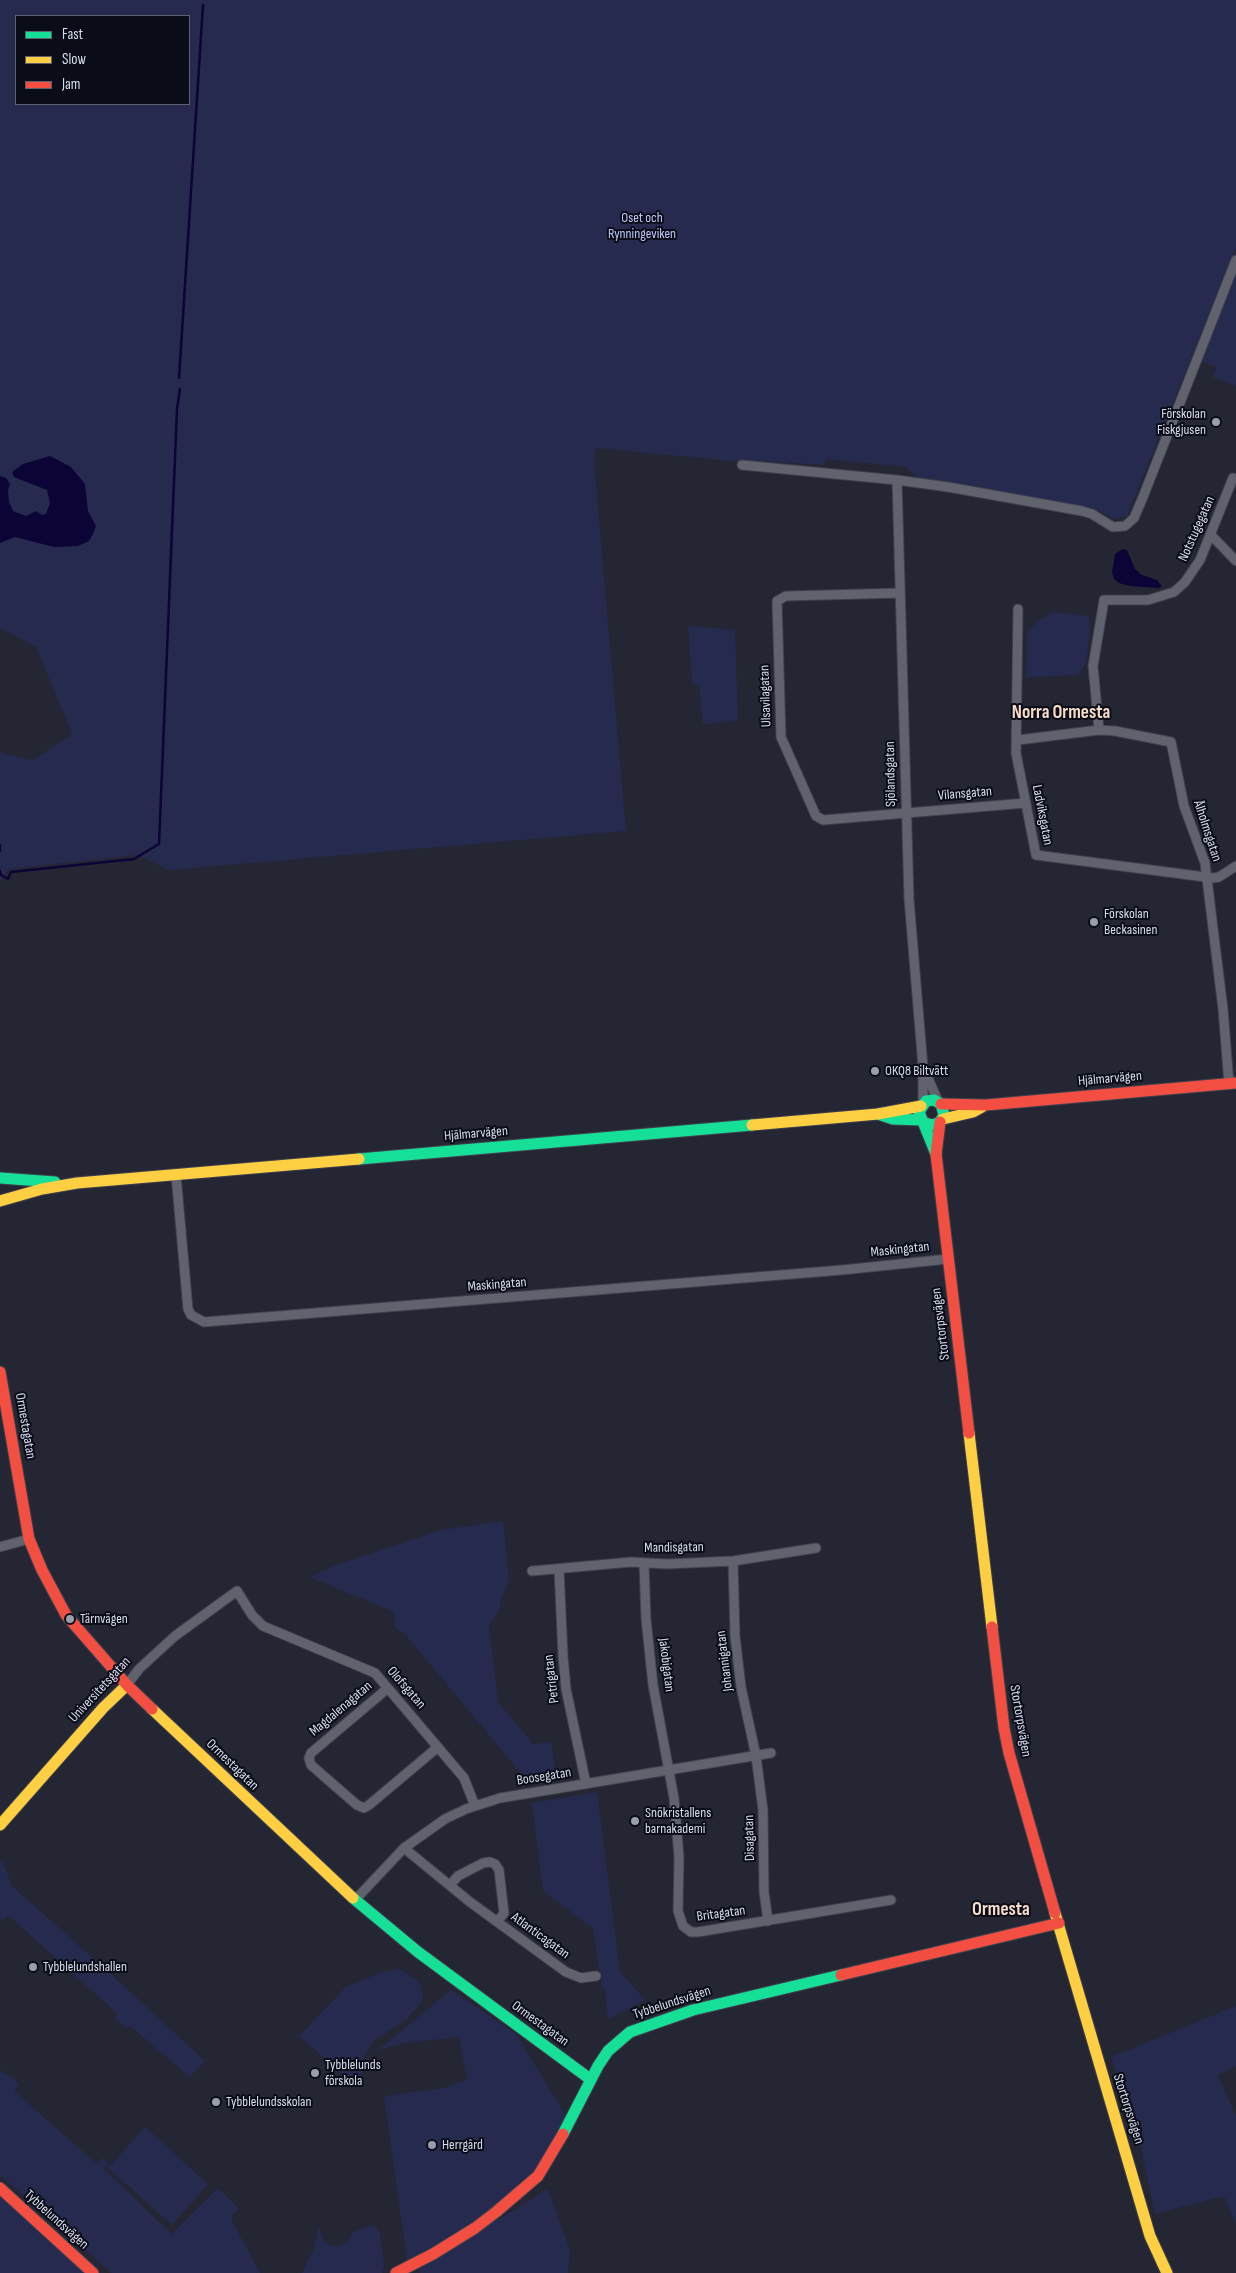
<!DOCTYPE html>
<meta charset="utf-8">
<style>
body{margin:0}
#map{position:relative;width:1236px;height:2273px;overflow:hidden;background:#242634;font-family:"Sofia Sans Condensed",sans-serif}
canvas{display:block}
.legend{position:absolute;left:15px;top:15px;width:175px;height:90px;box-sizing:border-box;background:#0a0c17;border:1px solid #5d606d;margin:0;padding:6px 9px;list-style:none;font-size:15px;color:#daddee}
.legend li{display:flex;align-items:center;gap:10px;height:25px}
.legend b{width:25px;border:1px solid #5d606d}
</style>
<div id="map">
<canvas width="1236" height="2273"></canvas>
<ul class="legend">
<li><b style="height:6px;background:#16e098"></b>Fast</li>
<li><b style="height:6px;background:#ffcf43"></b>Slow</li>
<li><b style="height:6px;background:#f24e42"></b>Jam</li>
</ul>
</div>
<script>
const c = document.querySelector('canvas').getContext('2d');
c.lineJoin = 'round';
function fill(path, color) { c.fillStyle = color; c.fill(path, 'evenodd'); }
const poly = rows => new Path2D(rows.map(r => 'M' + r).join(''));
function strokePath(path, color, width, dash) { c.strokeStyle = color; c.lineWidth = width; c.lineCap = dash ? 'butt' : 'round'; c.setLineDash(dash || []); c.stroke(path); }
function drawText(font, color, halo, rows, align = 'center') {
  c.font = font + ' "Sofia Sans Condensed",sans-serif'; c.lineWidth = 4; c.setLineDash([]); c.textBaseline = 'middle'; c.strokeStyle = halo; c.fillStyle = color; for (const [text, x, y, turn = 0] of rows) {
    c.save(); c.translate(x, y); c.rotate((+turn || 0) * Math.PI / 180); c.textAlign = isNaN(turn) ? turn : align; if (halo) c.strokeText(text, 0, 0); c.fillText(text, 0, 0); c.restore();
  }
}
fill(poly([
 [0,0,1236,0,1236,247,1127,516,1114,519,1099,511,918,478,906,467,826,459,824,465,744,460,743,462,596,448,594,462,626,831,169,870,137,855,8,869,0,883,0,750,3,754,33,760,72,734,36,647,0,628],
 [16,16,189,16,189,104,16,104],
 [1236,270,1236,386,1213,377,1217,367,1201,361],
 [1053,612,1089,616,1090,632,1086,663,1078,675,1026,677,1027,632,1038,621],
 [688,626,735,630,738,721,703,724,699,684,692,684],
 [503,1521,509,1579,500,1603,501,1608,489,1625,498,1702,533,1744,551,1742,556,1773,524,1777,404,1633,395,1628,394,1612,310,1577,339,1564,441,1530],
 [597,1792,620,1972,645,2000,608,2019,605,1988,602,1988,593,1928,543,1891,532,1803],
 [2,1860,12,1886,113,1976,205,2061,190,2077,130,2026,127,2029,115,2018,118,2014,8,1915,3,1920,0,1918,0,1862],
 [399,1969,416,1979,421,1985,423,1994,421,2003,406,2020,373,2041,364,2058,361,2083,354,2084,299,2036,346,1987,382,1972],
 [451,1990,516,2034,566,2116,537,2169,483,2217,407,2261,384,2096,444,2088,467,2080,459,2037,405,2043,378,2050],
 [1236,2006,1236,2066,1218,2075,1236,2116,1236,2225,1224,2196,1155,2214,1140,2144,1111,2057],
 [0,2070,13,2078,19,2085,14,2091,97,2164,103,2158,109,2163,104,2169,172,2234,218,2188,239,2209,232,2215,232,2221,260,2273,112,2273,0,2175],
 [145,2127,208,2184,172,2225,108,2168],
 [548,2189,570,2250,568,2273,420,2273,418,2268],
 [0,2194,85,2273,0,2273],
 [372,2225,377,2228,380,2234,384,2265,382,2273,302,2273,314,2248,319,2227,324,2241,331,2246,340,2246,347,2242,353,2232]
]), '#272a4f');
fill(poly([
 [50,456,71,467,85,484,88,511,96,526,93,534,89,541,78,546,54,547,15,537,0,543,0,476,6,478,10,484,8,490,9,502,13,511,26,516,36,511,42,515,46,514,50,503,47,490,14,477,12,472,23,464],
 [1123,549,1127,550,1135,569,1142,575,1157,580,1162,586,1159,588,1129,586,1119,583,1114,579,1112,572,1115,554]
]), '#0c0437');
strokePath(poly([
 [179,378,203,5],
 [0,845,0,851],
 [0,871,1,875,8,879,11,872,134,859,159,844,177,409,180,389]
]), '#0c0437', 2.5);
const street = poly([
 [742,465,897,480,948,487,1082,511,1092,514,1113,527,1125,526,1134,518,1143,497,1236,260],
 [897,480,909,899,923,1067,923,1104],
 [1211,535,1236,561],
 [900,593,786,596,777,601,781,737,816,816,823,820,1026,803],
 [1018,609,1016,753,1036,855,1213,878,1219,877,1236,866],
 [1099,730,1093,666,1104,600,1148,600,1174,592,1185,582,1200,560,1233,478],
 [1018,740,1099,730,1115,731,1171,742,1184,806,1205,863,1223,1009,1229,1084],
 [923,1067,938,1101],
 [176,1175,188,1309,191,1315,204,1322,842,1270,948,1259],
 [0,1547,29,1539],
 [733,1561,735,1636,741,1687,756,1756,763,1810,764,1892,768,1921],
 [644,1563,646,1619,653,1685,674,1798,679,1857,678,1911,683,1926,691,1932,698,1932,891,1900],
 [559,1569,563,1656,566,1689,586,1784],
 [532,1571,631,1562,667,1564,733,1561,816,1548],
 [127,1685,139,1669,175,1636,237,1591,252,1615,263,1626,375,1673,464,1778,475,1806],
 [388,1688,311,1753,309,1758,311,1765,357,1805,364,1808,369,1805,438,1747],
 [404,1848,470,1902,566,1972,581,1978,596,1976],
 [450,1885,458,1876,483,1863,490,1862,495,1864,499,1870,504,1913,497,1922],
 [355,1900,404,1848,445,1819,466,1809,500,1798,771,1753]
]);
const fast = poly([
 [878,1114,893,1119,922,1120],
 [925,1123,933,1125,940,1122,944,1115,941,1104,934,1100,926,1101,919,1112,936,1154],
 [359,1159,752,1125],
 [0,1178,55,1182],
 [353,1898,418,1952,590,2079],
 [563,2134,598,2066,608,2051,630,2032,693,2010,841,1975]
]);
const slow = poly([
 [943,1119,973,1112,982,1107],
 [752,1125,878,1114,921,1106],
 [0,1201,42,1189,77,1183,359,1159],
 [969,1433,992,1627],
 [152,1709,353,1898],
 [0,1825,103,1708,127,1685],
 [1055,1913,1150,2236,1167,2273]
]);
const jam = poly([
 [941,1104,986,1105,1236,1083],
 [940,1122,936,1154,969,1433],
 [0,1372,29,1539,42,1570,66,1615,127,1685,152,1709],
 [992,1627,1004,1728,1009,1753,1055,1913],
 [841,1975,1059,1923],
 [0,2188,93,2273],
 [396,2273,433,2254,475,2228,496,2212,538,2176,563,2134]
]);
strokePath(street, '#40414d', 11);
strokePath(fast, '#40414d', 13);
strokePath(slow, '#40414d', 13);
strokePath(jam, '#40414d', 13);
strokePath(street, '#60626e', 9);
strokePath(fast, '#16e098', 11);
strokePath(slow, '#ffcf43', 11);
strokePath(jam, '#f24e42', 11);
for (const [x, y, r, color] of [
 [1216,422,5,"#9a9dad"],
 [1094,922,5,"#9a9dad"],
 [875,1071,5,"#9a9dad"],
 [70,1619,5,"#9a9dad"],
 [635,1821,5,"#9a9dad"],
 [33,1967,5,"#9a9dad"],
 [315,2073,5,"#9a9dad"],
 [216,2102,5,"#9a9dad"],
 [432,2145,5,"#9a9dad"]
]) { const dot = new Path2D(); dot.arc(x, y, r, 0, 2 * Math.PI); c.fillStyle = color; c.fill(dot); strokePath(dot, '#0a0c17', 2); }
drawText('14px', '#bec7fd', '#0a0c17', [
 ["Oset och",642,218],
 ["Rynningeviken",642,234]
]);
drawText('14px', '#daddee', '#0a0c17', [
 ["Förskolan",1206,414,"right"],
 ["Fiskgjusen",1206,430,"right"],
 ["Förskolan",1104,914],
 ["Beckasinen",1104,930],
 ["OKQ8 Biltvätt",885,1071],
 ["Tärnvägen",80,1619],
 ["Snökristallens",645,1813],
 ["barnakademi",645,1829],
 ["Tybblelundshallen",43,1967],
 ["Tybblelunds",325,2065],
 ["förskola",325,2081],
 ["Tybblelundsskolan",226,2102],
 ["Herrgård",442,2145]
], 'left');
drawText('14px', '#daddee', '#0a0c17', [
 ["Notstugegatan",1197,529,-66],
 ["Ulsavilagatan",766,696,-92],
 ["Sjölandsgatan",891,774,-91],
 ["Vilansgatan",965,794,-5],
 ["Ladviksgatan",1042,815,79],
 ["Ålholmsgatan",1207,831,72],
 ["Hjälmarvägen",1110,1079,-5],
 ["Hjälmarvägen",476,1134,-5],
 ["Maskingatan",900,1250,-6],
 ["Maskingatan",497,1285,-5],
 ["Stortorpsvägen",941,1324,-97],
 ["Ormestagatan",25,1426,80],
 ["Mandisgatan",674,1548,-1],
 ["Johannigatan",725,1661,-97],
 ["Jakobigatan",666,1665,83],
 ["Petrigatan",552,1679,-97],
 ["Olofsgatan",406,1688,49],
 ["Universitetsgatan",100,1690,-47],
 ["Magdalenagatan",341,1709,-40],
 ["Stortorpsvägen",1020,1721,80],
 ["Ormestagatan",232,1765,44],
 ["Boosegatan",544,1777,-9],
 ["Disagatan",750,1838,-91],
 ["Britagatan",721,1914,-8],
 ["Atlanticagatan",540,1936,36],
 ["Tybbelundsvägen",672,2003,-18],
 ["Ormestagatan",540,2024,36],
 ["Stortorpsvägen",1128,2109,72],
 ["Tybbelundsvägen",56,2220,42]
]);
drawText('bold 19px', '#f7dcc9', '#0a0c17', [
 ["Norra Ormesta",1061,713],
 ["Ormesta",1001,1910]
]);
</script>
